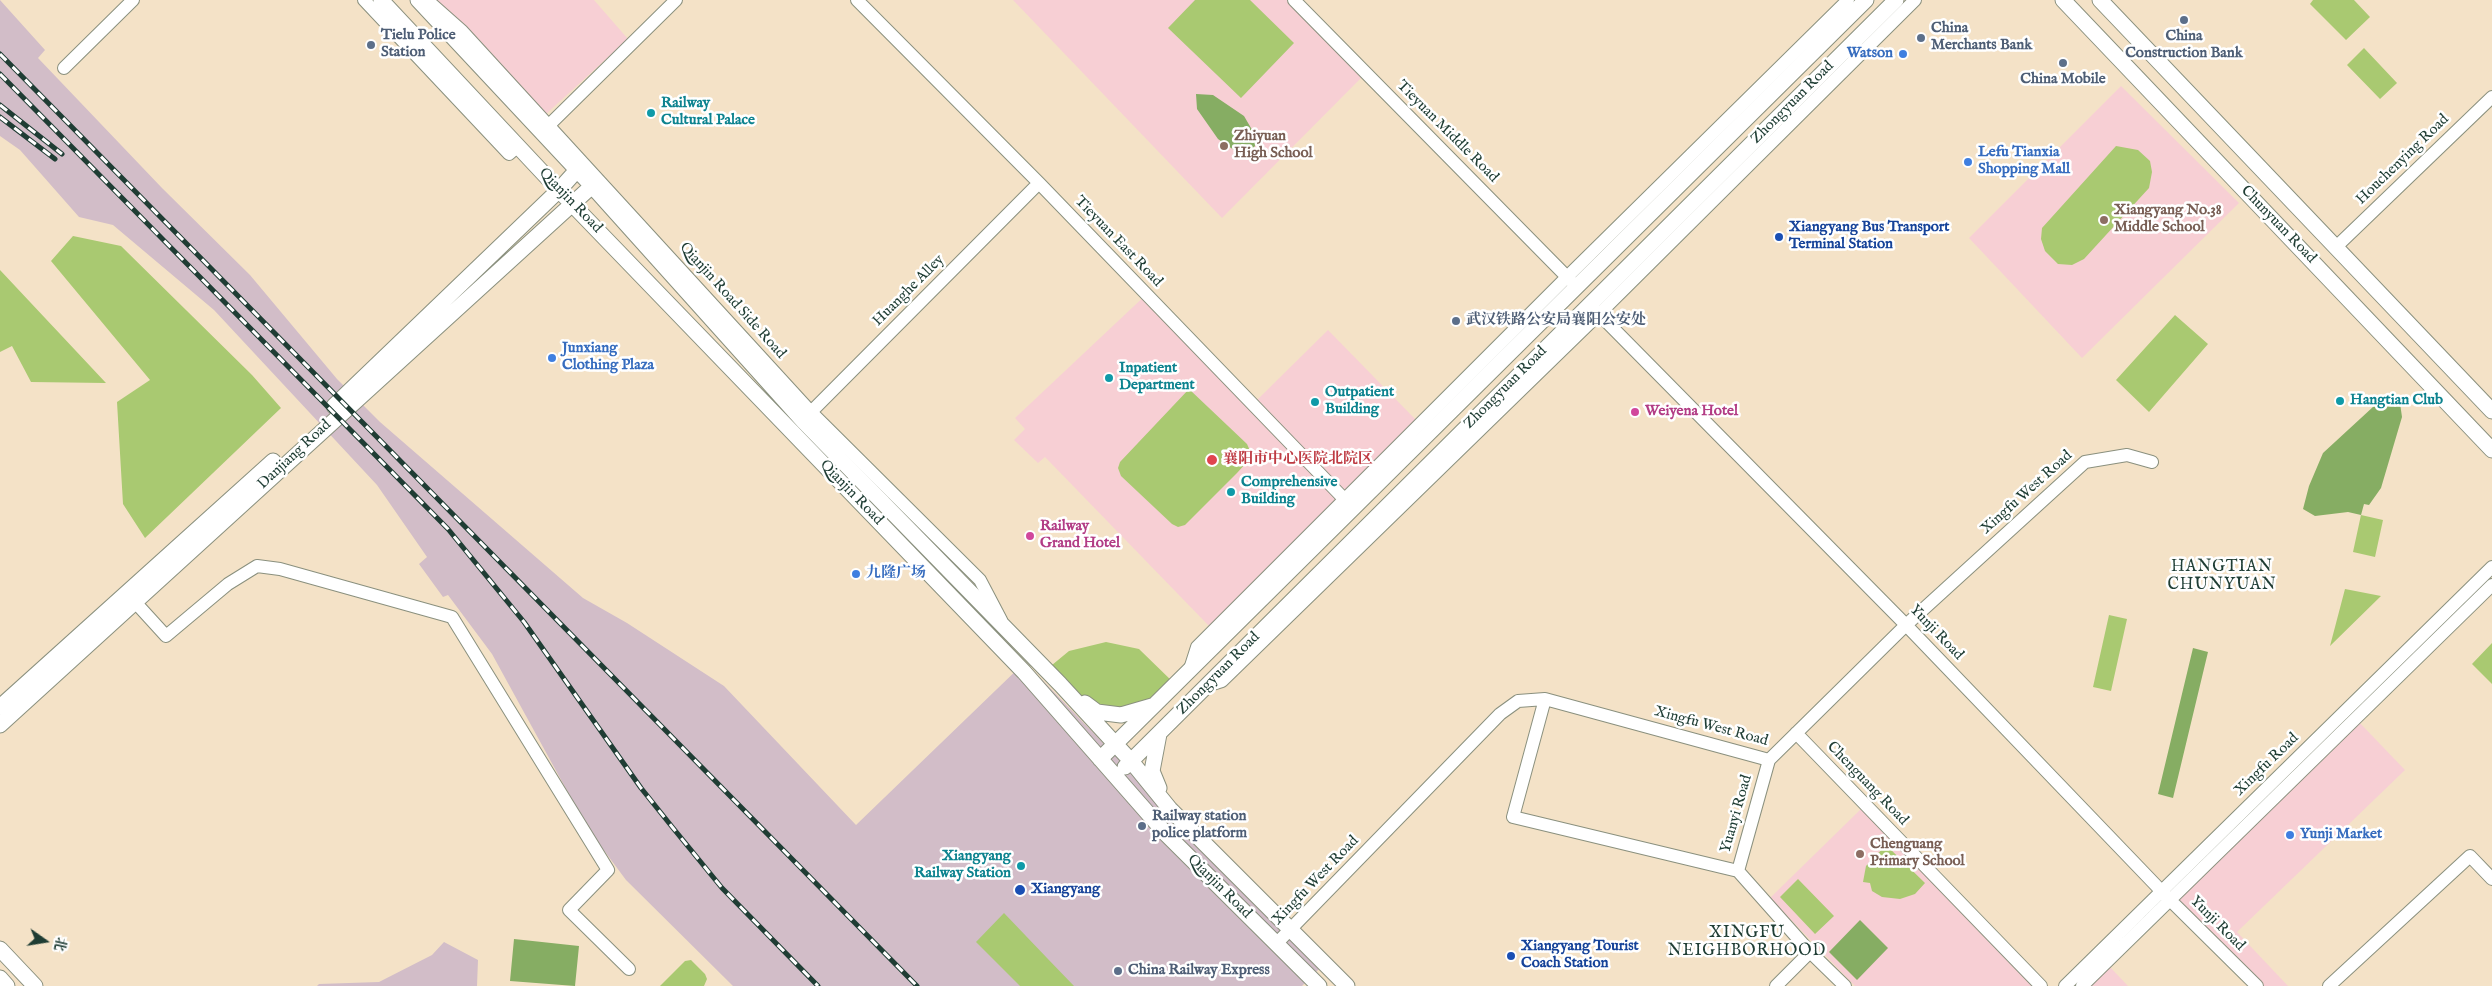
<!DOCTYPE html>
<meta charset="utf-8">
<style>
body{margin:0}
#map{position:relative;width:2492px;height:986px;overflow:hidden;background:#f4e2c7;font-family:"IM FELL English","Noto Serif SC",serif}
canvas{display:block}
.north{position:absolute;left:20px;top:916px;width:50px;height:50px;-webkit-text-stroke:4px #fff;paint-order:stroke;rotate:103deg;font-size:14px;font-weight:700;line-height:20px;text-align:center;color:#1f3d34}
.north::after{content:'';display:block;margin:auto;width:18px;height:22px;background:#1f3d34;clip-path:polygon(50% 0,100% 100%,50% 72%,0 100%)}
</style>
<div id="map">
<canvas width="2492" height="986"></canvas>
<div class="north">北</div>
</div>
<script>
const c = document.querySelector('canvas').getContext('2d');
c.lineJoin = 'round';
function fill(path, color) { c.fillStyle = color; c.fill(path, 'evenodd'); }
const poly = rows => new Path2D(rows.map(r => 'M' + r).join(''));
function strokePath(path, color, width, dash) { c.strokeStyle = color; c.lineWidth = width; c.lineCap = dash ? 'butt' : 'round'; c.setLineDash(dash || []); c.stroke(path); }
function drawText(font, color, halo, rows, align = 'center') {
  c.font = font + ' "IM FELL English","Noto Serif SC",serif'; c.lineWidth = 5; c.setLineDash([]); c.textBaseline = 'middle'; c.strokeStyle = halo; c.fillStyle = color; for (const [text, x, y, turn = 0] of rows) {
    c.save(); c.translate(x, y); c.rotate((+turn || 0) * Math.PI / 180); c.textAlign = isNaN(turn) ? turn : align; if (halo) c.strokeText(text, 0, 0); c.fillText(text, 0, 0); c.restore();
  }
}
fill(poly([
 [435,0,594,0,628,39,546,114],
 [1013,0,1294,0,1366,73,1222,218],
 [2121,86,2239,203,2082,358,1969,238],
 [1150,291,1256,401,1328,330,1417,421,1209,626,1045,457,1038,463,1014,440,1025,429,1015,418],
 [2358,721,2405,770,2237,932,2288,986,2263,986,2176,900],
 [1861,809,2036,986,1855,986,1770,898],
 [2110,967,2128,986,2091,986]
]), '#f7cfd4');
fill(poly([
 [0,0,45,50,38,58,162,188,250,275,337,379,380,422,583,598,627,623,724,686,856,825,1025,662,1320,968,1302,986,733,986,626,880,588,829,492,654,448,595,443,597,419,564,427,557,377,485,214,310,113,225,79,217,20,150,0,136],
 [444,942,478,960,477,986,317,986,319,984,379,982,432,955]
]), '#d2bdc8');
fill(poly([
 [1195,0,1250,0,1294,43,1241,98,1168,28],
 [2313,0,2354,0,2370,17,2346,40,2310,4],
 [2364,48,2397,83,2380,99,2347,65],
 [2116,146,2138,150,2150,161,2152,172,2149,188,2084,259,2072,265,2058,264,2045,251,2041,239,2042,228],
 [73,236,121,246,252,375,281,408,145,538,123,504,117,402,150,380,51,261],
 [0,270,106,383,31,382,12,346,0,352],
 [2175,315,2208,344,2149,412,2116,380],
 [1189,389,1247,444,1251,453,1247,462,1237,473,1185,525,1178,527,1172,524,1121,476,1118,468,1120,462],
 [2361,515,2383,520,2375,557,2353,552],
 [2345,589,2381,596,2330,646],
 [2109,615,2127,619,2111,691,2093,687],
 [1106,642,1139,649,1175,684,1153,705,1097,712,1046,670,1069,651],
 [2492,643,2492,684,2472,664],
 [1886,845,1925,883,1915,894,1900,899,1882,897,1872,891,1870,883,1863,882,1866,866],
 [1798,879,1834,916,1815,934,1780,897],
 [1004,913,1047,958,1074,986,1020,986,976,942],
 [691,960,705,974,707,979,704,986,660,986,685,961]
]), '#a9c971');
fill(poly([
 [1196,94,1213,95,1244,116,1258,140,1250,155,1244,157,1218,139,1197,109],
 [2386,395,2400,403,2402,417,2381,488,2369,505,2364,504,2361,515,2348,512,2315,516,2303,509,2309,486,2323,453],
 [2193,648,2208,652,2173,798,2158,794],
 [1860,920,1888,948,1857,980,1829,952],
 [514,939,579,946,575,986,510,981]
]), '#86ad63');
const minor = poly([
 [364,0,509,154,518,146],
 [427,0,462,31,811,412,980,580,1001,620],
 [857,0,1039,183,1350,505],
 [1294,0,1571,281],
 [64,68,133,0],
 [544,130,676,0],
 [2336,247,2492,97],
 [1594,309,1906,625,2170,900,2257,986],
 [806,417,1039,183],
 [135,602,166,636,228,584,257,566,280,569,452,617,608,870,569,910,629,969],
 [1190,669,1197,647,1567,277,1848,0],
 [1206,686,1222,681,1599,314,1915,0],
 [1545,699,1513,817,1738,871],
 [1796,733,2041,986],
 [1769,760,1738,871,1810,952,1845,986],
 [1276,944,1500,714,1518,701,1545,699,1769,760,1906,625,2085,462,2127,455,2152,462],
 [1776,986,1810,952],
 [2065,986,2492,567],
 [2082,986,2492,585],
 [2329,986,2470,856,2492,879]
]);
const major = poly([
 [381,0,572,204,1024,672,1167,835,1319,986],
 [418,0,592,186,803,421,1060,684,1131,761,1170,809,1347,986],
 [2063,0,2492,450],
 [2100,0,2492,411],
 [334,406,559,190,577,170],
 [1085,703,1097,712,1121,715,1152,706],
 [0,707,273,461],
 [0,725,592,186],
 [1159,734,1152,771,1159,788],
 [1100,759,1866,0],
 [1125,767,1896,0],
 [0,949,35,986],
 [0,978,7,986]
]);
strokePath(minor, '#8a907e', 14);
strokePath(major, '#8a907e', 17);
strokePath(minor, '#fff', 12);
strokePath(major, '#fff', 15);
const rail = poly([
 [0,54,917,986],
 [0,74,448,529,524,622,641,788,673,828,722,888,818,986],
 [0,105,62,154],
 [0,117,55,159]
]);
strokePath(rail, '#1f3d34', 5);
strokePath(rail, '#fff', 3, [9]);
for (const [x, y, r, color] of [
 [2184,20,5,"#5c6f8a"],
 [1921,38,5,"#5c6f8a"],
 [371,45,5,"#5c6f8a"],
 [1903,54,5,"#3f7fe0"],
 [2063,63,5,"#5c6f8a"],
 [651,113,5,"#0f9aa8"],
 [1224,146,5,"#8d6e63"],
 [1968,162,5,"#3f7fe0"],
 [2104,220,5,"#8d6e63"],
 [1779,237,5,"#1a4fb4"],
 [1456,321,5,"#5c6f8a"],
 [552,358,5,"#3f7fe0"],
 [1109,378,5,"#0f9aa8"],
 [2340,401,5,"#0f9aa8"],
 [1315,402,5,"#0f9aa8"],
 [1635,412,5,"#d1479c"],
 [1212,460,6,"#e0444e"],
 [1231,492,5,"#0f9aa8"],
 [1030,536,5,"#d1479c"],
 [856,574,5,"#3f7fe0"],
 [1142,826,5,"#5c6f8a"],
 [2290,835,5,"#3f7fe0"],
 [1860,854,5,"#8d6e63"],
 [1021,866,5,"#0f9aa8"],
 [1020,890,6,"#1a4fb4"],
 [1511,956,5,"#1a4fb4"],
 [1118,971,5,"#5c6f8a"]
]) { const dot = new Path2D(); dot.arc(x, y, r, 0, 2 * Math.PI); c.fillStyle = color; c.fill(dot); strokePath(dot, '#fff', 2); }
drawText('bold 15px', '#4e5e75', '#fff', [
 ["China",1931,29],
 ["Merchants Bank",1931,46],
 ["Tielu Police",381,36],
 ["Station",381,53],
 ["China",2184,37,"center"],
 ["Construction Bank",2184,54,"center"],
 ["China Mobile",2063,80,"center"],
 ["武汉铁路公安局襄阳公安处",1466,321],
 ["Railway station",1152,817],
 ["police platform",1152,834],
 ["China Railway Express",1128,971]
], 'left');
drawText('bold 15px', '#366cbe', '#fff', [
 ["Watson",1893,54,"right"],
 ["Lefu Tianxia",1978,153],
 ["Shopping Mall",1978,170],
 ["Junxiang",562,349],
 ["Clothing Plaza",562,366],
 ["九隆广场",866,574],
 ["Yunji Market",2300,835]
], 'left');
drawText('15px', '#1f3d34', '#fff', [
 ["Zhongyuan Road",1793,103,-45],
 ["Tieyuan Middle Road",1447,132,45],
 ["Houchenying Road",2403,160,-44],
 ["Qianjin Road",570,201,46],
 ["Chunyuan Road",2278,225,46],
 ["Tieyuan East Road",1118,242,46],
 ["Huanghe Alley",909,291,-45],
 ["Qianjin Road Side Road",732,301,48],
 ["Zhongyuan Road",1506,388,-45],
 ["Danjiang Road",295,455,-43],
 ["Qianjin Road",851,493,46],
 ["Xingfu West Road",2027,493,-42],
 ["Yunji Road",1936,633,46],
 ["Zhongyuan Road",1219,674,-45],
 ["Xingfu West Road",1711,727,15],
 ["Xingfu Road",2267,765,-44],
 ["Chenguang Road",1867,784,46],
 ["Yuanyi Road",1737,814,-74],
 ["Xingfu West Road",1316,881,-46],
 ["Qianjin Road",1219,887,45],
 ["Yunji Road",2217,924,45]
]);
drawText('bold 15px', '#0d838f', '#fff', [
 ["Railway",661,104],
 ["Cultural Palace",661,121],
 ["Inpatient",1119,369],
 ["Department",1119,386],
 ["Outpatient",1325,393],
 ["Building",1325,410],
 ["Hangtian Club",2350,401],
 ["Comprehensive",1241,483],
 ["Building",1241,500],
 ["Xiangyang",1011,857,"right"],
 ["Railway Station",1011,874,"right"]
], 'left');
drawText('bold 15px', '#785e54', '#fff', [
 ["Zhiyuan",1234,137],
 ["High School",1234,154],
 ["Xiangyang No.38",2114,211],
 ["Middle School",2114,228],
 ["Chenguang",1870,845],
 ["Primary School",1870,862]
], 'left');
drawText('bold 15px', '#164399', '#fff', [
 ["Xiangyang Bus Transport",1789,228],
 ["Terminal Station",1789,245],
 ["Xiangyang",1031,890],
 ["Xiangyang Tourist",1521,947],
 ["Coach Station",1521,964]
], 'left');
drawText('bold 15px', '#b23c85', '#fff', [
 ["Weiyena Hotel",1645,412],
 ["Railway",1040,527],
 ["Grand Hotel",1040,544]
], 'left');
drawText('bold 15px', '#be3a42', '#fff', [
 ["襄阳市中心医院北院区",1223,460]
], 'left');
c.letterSpacing = '1px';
drawText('16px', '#1f3d34', '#fff', [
 ["HANGTIAN",2222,568],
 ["CHUNYUAN",2222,586],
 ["XINGFU",1747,934],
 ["NEIGHBORHOOD",1747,952]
]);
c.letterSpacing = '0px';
</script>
